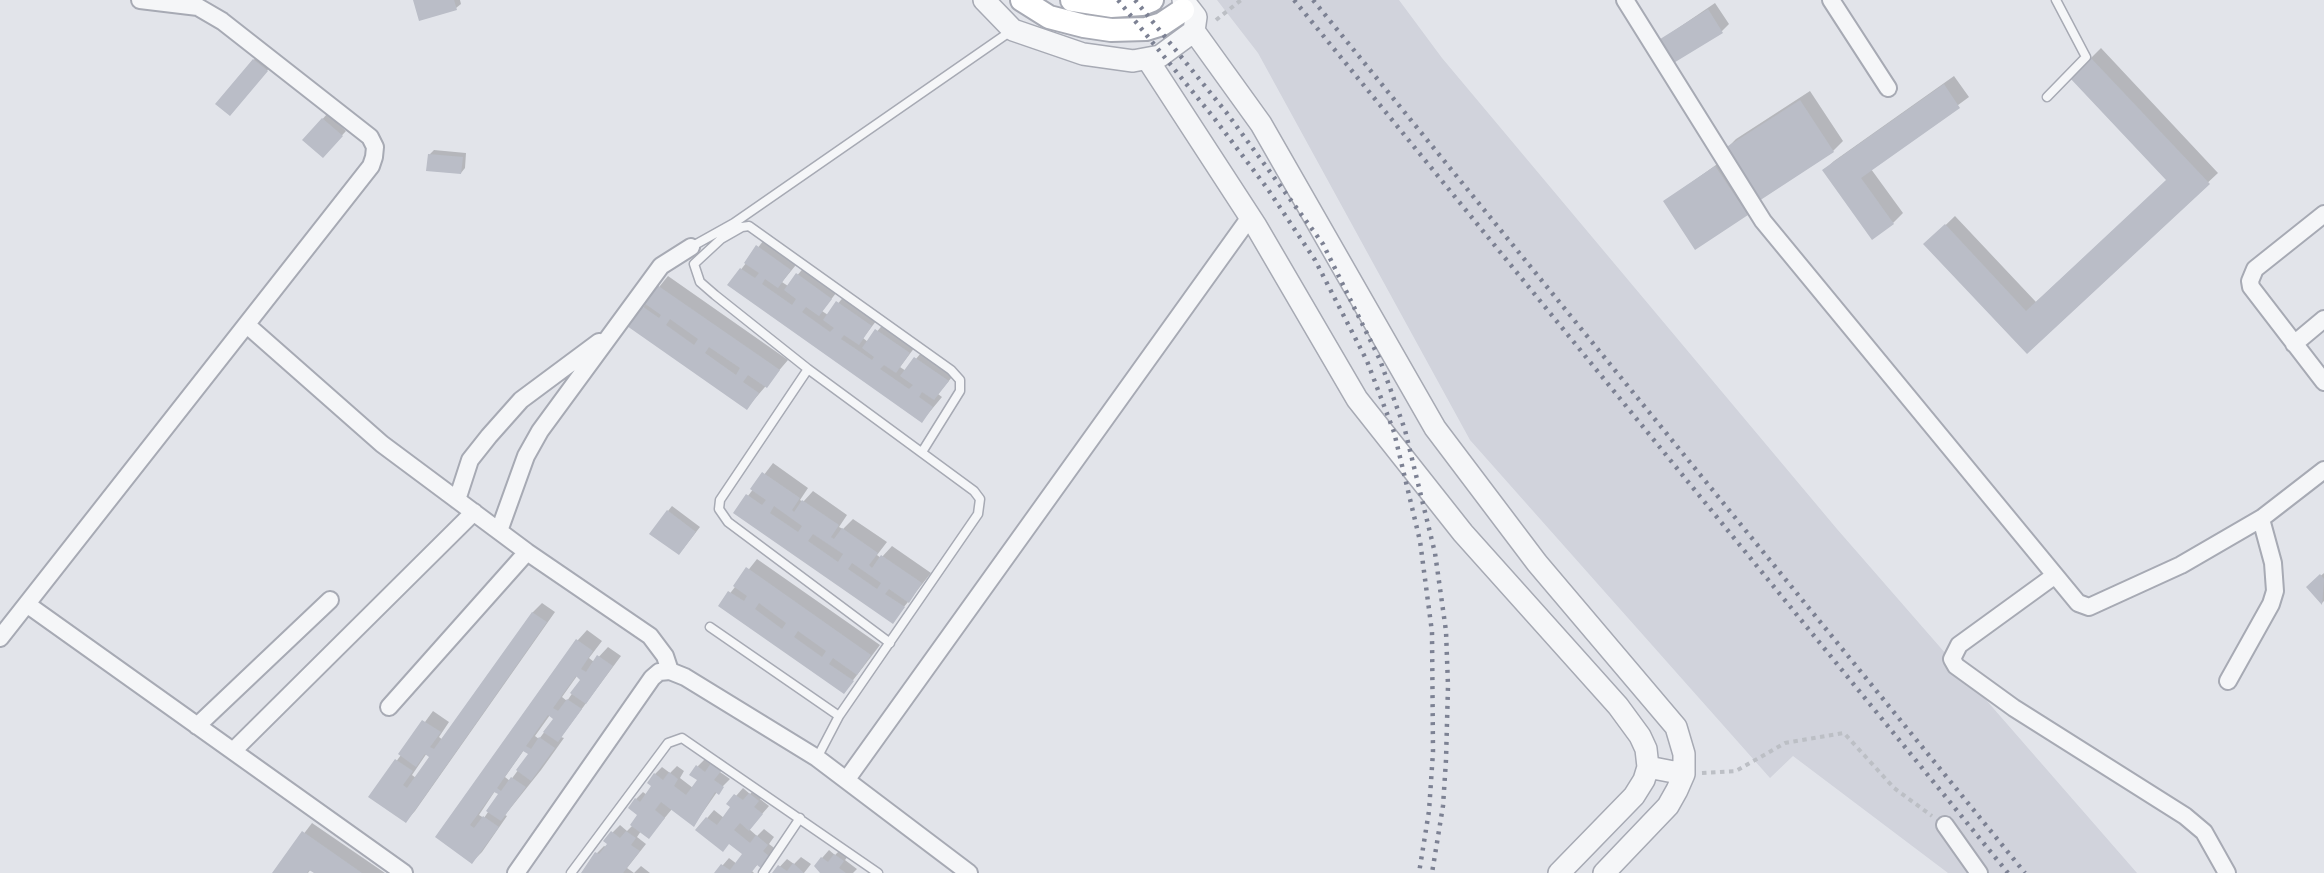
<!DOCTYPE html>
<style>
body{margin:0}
canvas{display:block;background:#e2e4ea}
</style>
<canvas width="2324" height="873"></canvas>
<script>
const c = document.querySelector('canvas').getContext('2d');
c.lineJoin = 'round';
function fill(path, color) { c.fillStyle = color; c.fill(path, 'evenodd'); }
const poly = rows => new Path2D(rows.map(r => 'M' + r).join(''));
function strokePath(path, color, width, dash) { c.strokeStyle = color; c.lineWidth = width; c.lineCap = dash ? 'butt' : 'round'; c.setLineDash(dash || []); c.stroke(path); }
fill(poly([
 [1217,0,1399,0,1442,58,1837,529,2137,873,1948,873,1793,756,1770,778,1470,440,1258,53]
]), '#d1d3dc');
fill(poly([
 [414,0,460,0,461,4,456,8],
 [1715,3,1729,24,1722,31,1659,41],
 [2101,48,2218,173,2027,352,1926,244,1955,216,2036,302,2168,180,2072,77],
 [258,55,271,66,234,110,217,104],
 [1954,76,1969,97,1871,169,1903,213,1893,223,1824,170,1834,161],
 [1810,91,1843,141,1833,151,1727,148,1736,139],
 [327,114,346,131,323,156,304,140],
 [434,150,466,153,465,168,461,173,429,155],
 [1723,160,1754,206,1747,214,1665,201],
 [767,236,800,260,782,282,788,286,807,264,840,288,822,311,828,315,847,293,880,316,863,338,868,342,886,321,918,343,900,367,906,371,925,348,957,371,938,394,942,397,922,421,729,285],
 [668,276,788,360,747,408,643,307],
 [773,463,808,488,800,500,803,502,813,491,847,515,839,527,843,529,853,519,887,542,877,555,881,558,892,546,931,573,892,622,735,513],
 [672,506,700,527,683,549,668,511],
 [757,559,880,645,844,692,720,606],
 [2324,573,2324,601,2322,603,2308,587],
 [542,603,555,612,415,811,406,821,371,796,433,711,449,722,439,737,443,740,533,612],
 [427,753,431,757,416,778,412,775],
 [587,630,602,641,589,658,594,662,608,647,621,656,561,737,564,738,541,770,505,815,507,816,482,852,472,862,437,837,578,640],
 [577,676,582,679,567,701,562,697],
 [550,715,555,718,539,739,535,736],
 [524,750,530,754,510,781,505,777],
 [495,791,500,794,484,818,479,815],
 [719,757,727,763,720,772,730,779,717,792,694,825,672,809,649,837,641,831,637,837,646,844,627,868,634,873,583,873,597,853,604,846,606,847,613,832,620,825,627,831,633,825,639,815,636,799,643,792,647,795,654,786,655,774,662,767,670,773,677,766,684,771,680,778,693,788,699,780,698,766,705,759,712,765],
 [757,787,765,793,760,799,769,806,749,829,757,836,764,829,774,837,769,844,777,850,769,860,758,864,752,871,754,873,716,873,729,858,737,864,744,854,730,843,697,830,714,810,724,818,732,806,729,804,743,788,750,794],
 [312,823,385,873,316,873,311,869,308,873,274,873],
 [842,848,850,854,845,860,857,869,853,873,822,873,816,866,822,858,829,850,835,855],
 [801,857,811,864,804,873,774,873,787,859,794,864],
 [641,866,650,873,634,873]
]), '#0003');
fill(poly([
 [413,0,454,0,457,10,419,21],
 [1708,9,1723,33,1672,64,1657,41],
 [2090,57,2210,184,2027,354,1923,244,1945,224,2026,311,2166,180,2069,77],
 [253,59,268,71,230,116,215,104],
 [1944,84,1960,108,1861,178,1894,224,1872,240,1822,170],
 [1800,100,1834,152,1759,201,1725,148],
 [322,118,343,136,323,158,302,140],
 [428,154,463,157,461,174,426,171],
 [1715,166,1748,215,1695,250,1663,201],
 [756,245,791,270,778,288,765,279,762,284,792,305,796,299,784,290,796,273,832,299,819,316,806,307,802,312,830,332,834,328,823,320,836,301,872,326,859,345,844,335,841,339,872,360,874,357,862,348,875,329,910,353,896,373,884,365,880,369,909,389,913,385,900,376,914,357,949,381,934,400,922,392,919,397,933,407,922,423,727,285,740,268,755,278,759,273,744,263],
 [657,285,780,370,767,388,748,375,743,382,759,393,747,410,627,326,642,306,659,318,661,315,644,303],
 [670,319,698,339,694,345,666,325],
 [709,347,740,368,736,375,705,353],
 [762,472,800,498,792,510,794,512,802,500,839,525,831,537,834,539,842,528,878,553,869,565,872,568,881,555,922,583,909,603,889,589,885,594,905,607,893,624,733,513,746,494,762,505,766,500,750,489],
 [774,506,802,526,798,532,770,513],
 [813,534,843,554,838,562,808,541],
 [852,563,881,583,877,589,848,569],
 [667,510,696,532,679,555,649,534],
 [746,567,871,655,857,675,833,658,829,664,854,681,844,694,718,606,728,591,744,601,747,596,733,586],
 [759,603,786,623,782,629,755,609],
 [798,631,826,651,822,657,794,637],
 [2320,574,2324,579,2322,605,2306,587],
 [532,612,547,622,406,823,368,797,395,759,413,771,403,785,407,788,429,757,425,754,416,767,398,754,422,720,441,732,430,747,434,749],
 [576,639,593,651,581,669,586,672,597,655,613,666,586,704,570,693,580,680,576,676,553,708,558,711,567,699,582,709,558,742,543,732,553,719,548,715,526,746,531,749,539,737,555,748,531,781,516,770,528,754,523,751,497,788,501,791,511,777,526,787,501,821,486,811,498,794,494,792,470,825,474,828,483,816,499,827,472,864,435,837],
 [711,763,721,771,714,780,724,787,719,795,715,792,694,827,661,802,655,810,665,818,649,839,630,825,637,815,628,808,635,798,640,802,651,786,647,783,654,773,663,780,669,772,678,779,674,786,686,795,697,780,689,775,696,765,705,772],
 [749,793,759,801,754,807,763,814,749,831,740,823,734,830,750,843,756,835,768,845,763,851,771,858,762,869,757,865,751,873,714,873,721,864,730,870,742,854,729,844,723,852,695,830,706,817,717,825,730,807,726,804,734,794,743,800],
 [302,831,362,873,314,873,309,870,307,873,272,873],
 [611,831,620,838,626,831,636,838,631,845,640,851,623,873,581,873,595,852,599,854,607,844,603,841],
 [834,854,844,861,839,868,846,873,820,873,814,866,821,857,828,862],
 [793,863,804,873,772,873,778,865,787,871]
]), '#babdc7');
const service = poly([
 [2047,97,2086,57,2056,0],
 [691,247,734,223,1011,31],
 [808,369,720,500,719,509,728,522,890,643],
 [710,627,839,716],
 [817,758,839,716,978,514,980,499,974,491,808,369,715,295,700,282,694,264,721,239,742,227,749,226,951,370,960,380,960,391,922,452],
 [571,873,668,743,682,738,878,873],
 [763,873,800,818]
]);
const minor = poly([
 [1625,0,1763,221,2078,603,2089,607,2181,565,2262,518,2324,470],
 [1831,0,1888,88],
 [2324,214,2255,269,2250,281,2251,287,2324,382],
 [247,325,382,444,527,552,650,636,665,656,670,671],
 [2294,344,2324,319],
 [457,500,470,460,489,436,521,400,599,342],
 [499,531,526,456,540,431,661,266,691,247],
 [2054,576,1959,645,1952,659,1956,666,2014,708,2185,816,2204,832,2227,873],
 [28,605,404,873],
 [0,638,371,166,374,157,375,147,370,137,222,21,198,7,140,0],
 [2228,681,2271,604,2275,591,2273,563,2261,519],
 [389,707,527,552],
 [197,726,330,600],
 [233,751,474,512],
 [847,779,1250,217],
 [1945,825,1979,873],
 [516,873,652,678,659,672,670,671,685,677,817,758,969,873]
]);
const tertiary = poly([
 [984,0,1013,30,1083,54,1133,61,1160,56,1194,31,1196,17,1183,0],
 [1194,31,1261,124,1435,428,1537,563,1676,727,1684,754,1684,774,1677,790,1668,806,1604,873],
 [1148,60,1256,226,1357,399,1463,533,1618,706,1640,736,1646,749,1648,767,1644,780,1634,796,1559,873],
 [1648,767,1684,774]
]);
const secondary = poly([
 [1022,0,1049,17,1084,26,1111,30,1146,29,1162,24,1183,10],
 [1072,0,1111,6,1142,4,1152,0]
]);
strokePath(service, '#a7aab4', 11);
strokePath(minor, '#a7aab4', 20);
strokePath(tertiary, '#a7aab4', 24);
strokePath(secondary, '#a7aab4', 26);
strokePath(poly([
 [1216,20,1241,0],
 [1702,773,1736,771,1785,743,1844,733,1894,788,1932,816]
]), '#bcbfc5', 4, [4.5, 4.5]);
strokePath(service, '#f5f6f8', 8);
strokePath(minor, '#f5f6f8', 16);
strokePath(tertiary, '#f5f6f8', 21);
strokePath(secondary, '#fff', 22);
strokePath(poly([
 [1118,0,1214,118,1267,188,1315,260,1367,361,1394,432,1420,541,1432,632,1433,752,1429,811,1419,873],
 [1135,0,1226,112,1323,244,1380,360,1405,430,1435,553,1446,631,1448,686,1446,760,1443,806,1432,873],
 [1294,0,2008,873],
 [1313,0,2025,873]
]), '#7c8193', 4.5, [3, 6]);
</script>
